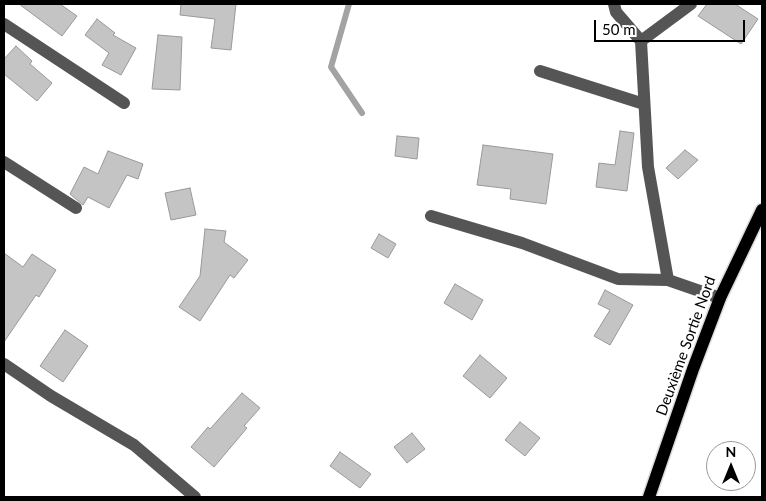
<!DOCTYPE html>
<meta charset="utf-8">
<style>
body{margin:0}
#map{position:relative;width:766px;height:501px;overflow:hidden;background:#fff;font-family:Lato,sans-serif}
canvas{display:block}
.frame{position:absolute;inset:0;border:5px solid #000;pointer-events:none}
.north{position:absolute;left:706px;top:441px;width:50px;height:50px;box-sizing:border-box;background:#fff;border:1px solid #999;border-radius:50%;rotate:0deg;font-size:14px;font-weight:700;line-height:20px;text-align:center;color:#000}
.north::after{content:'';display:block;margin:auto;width:18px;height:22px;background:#000;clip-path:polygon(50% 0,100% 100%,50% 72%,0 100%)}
.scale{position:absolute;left:594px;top:20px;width:151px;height:22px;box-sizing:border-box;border:2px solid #000;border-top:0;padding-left:6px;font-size:15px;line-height:18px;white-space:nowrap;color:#000;-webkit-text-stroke:4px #fff;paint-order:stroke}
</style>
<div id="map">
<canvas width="766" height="501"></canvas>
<div class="frame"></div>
<div class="north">N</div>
<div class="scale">50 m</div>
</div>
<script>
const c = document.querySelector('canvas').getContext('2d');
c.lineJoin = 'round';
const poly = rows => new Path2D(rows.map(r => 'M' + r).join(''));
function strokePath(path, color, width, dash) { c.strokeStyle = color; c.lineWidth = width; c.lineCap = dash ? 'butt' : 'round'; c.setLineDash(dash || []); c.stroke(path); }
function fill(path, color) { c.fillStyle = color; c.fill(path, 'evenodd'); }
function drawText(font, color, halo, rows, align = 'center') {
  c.font = font + ' Lato,sans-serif'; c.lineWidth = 5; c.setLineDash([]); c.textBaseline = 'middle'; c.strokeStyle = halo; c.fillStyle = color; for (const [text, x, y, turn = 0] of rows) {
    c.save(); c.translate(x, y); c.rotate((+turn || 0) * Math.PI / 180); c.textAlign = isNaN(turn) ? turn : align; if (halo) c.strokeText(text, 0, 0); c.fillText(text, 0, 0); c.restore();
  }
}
strokePath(poly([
 [349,4,331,67,362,113]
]), '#a3a3a3', 6);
const building = poly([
 [19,4,60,4,77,16,62,36,19,4],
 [181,4,236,4,231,50,211,48,215,19,180,15,181,4],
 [707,4,735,4,758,19,741,44,698,16,707,4],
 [97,19,115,33,113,35,136,48,121,75,102,65,109,53,85,35,97,19],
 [158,35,182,37,180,90,152,89,158,35],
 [16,46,32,61,30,64,52,83,37,101,4,74,4,59,16,46],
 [620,131,634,133,627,191,596,187,599,163,615,165,620,131],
 [397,136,419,138,417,159,395,156,397,136],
 [483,145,553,154,546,204,510,199,511,189,477,185,483,145],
 [685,150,698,160,678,179,666,168,685,150],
 [108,151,143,164,138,179,127,175,109,208,88,197,83,205,70,194,84,167,98,174,108,151],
 [190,188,196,215,171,220,165,193,190,188],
 [205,229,226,231,224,242,248,260,234,278,230,275,200,321,179,307,200,276,205,229],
 [379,234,396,244,388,258,371,248,379,234],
 [4,253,23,267,32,254,56,270,39,297,36,295,4,342,4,253],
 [455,284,483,300,472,320,444,303,455,284],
 [605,290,633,305,610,345,594,336,610,310,598,304,605,290],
 [65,330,88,346,63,382,40,366,65,330],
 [480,355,507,378,490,398,463,376,480,355],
 [242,393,260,408,244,426,247,428,214,467,191,447,208,427,210,429,242,393],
 [520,422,540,438,525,456,505,440,520,422],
 [412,433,425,449,407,463,394,447,412,433],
 [340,452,371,474,360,488,330,466,340,452]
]);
fill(building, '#c4c4c4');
strokePath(building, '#999', 1);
const major = poly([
 [649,497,693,369,720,298,762,210]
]);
strokePath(major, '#dbdbdb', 15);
strokePath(poly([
 [614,4,616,12,641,41,648,167,668,280],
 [4,24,124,103],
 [641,41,691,4],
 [540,71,644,104],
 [4,162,76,208],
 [431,216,522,243,618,279,668,280,720,298],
 [4,364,51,396,134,445,195,497]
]), '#555', 12);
strokePath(major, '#000', 12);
drawText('15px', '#000', '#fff', [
 ["Deuxième Sortie Nord",686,346,-70]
]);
</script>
